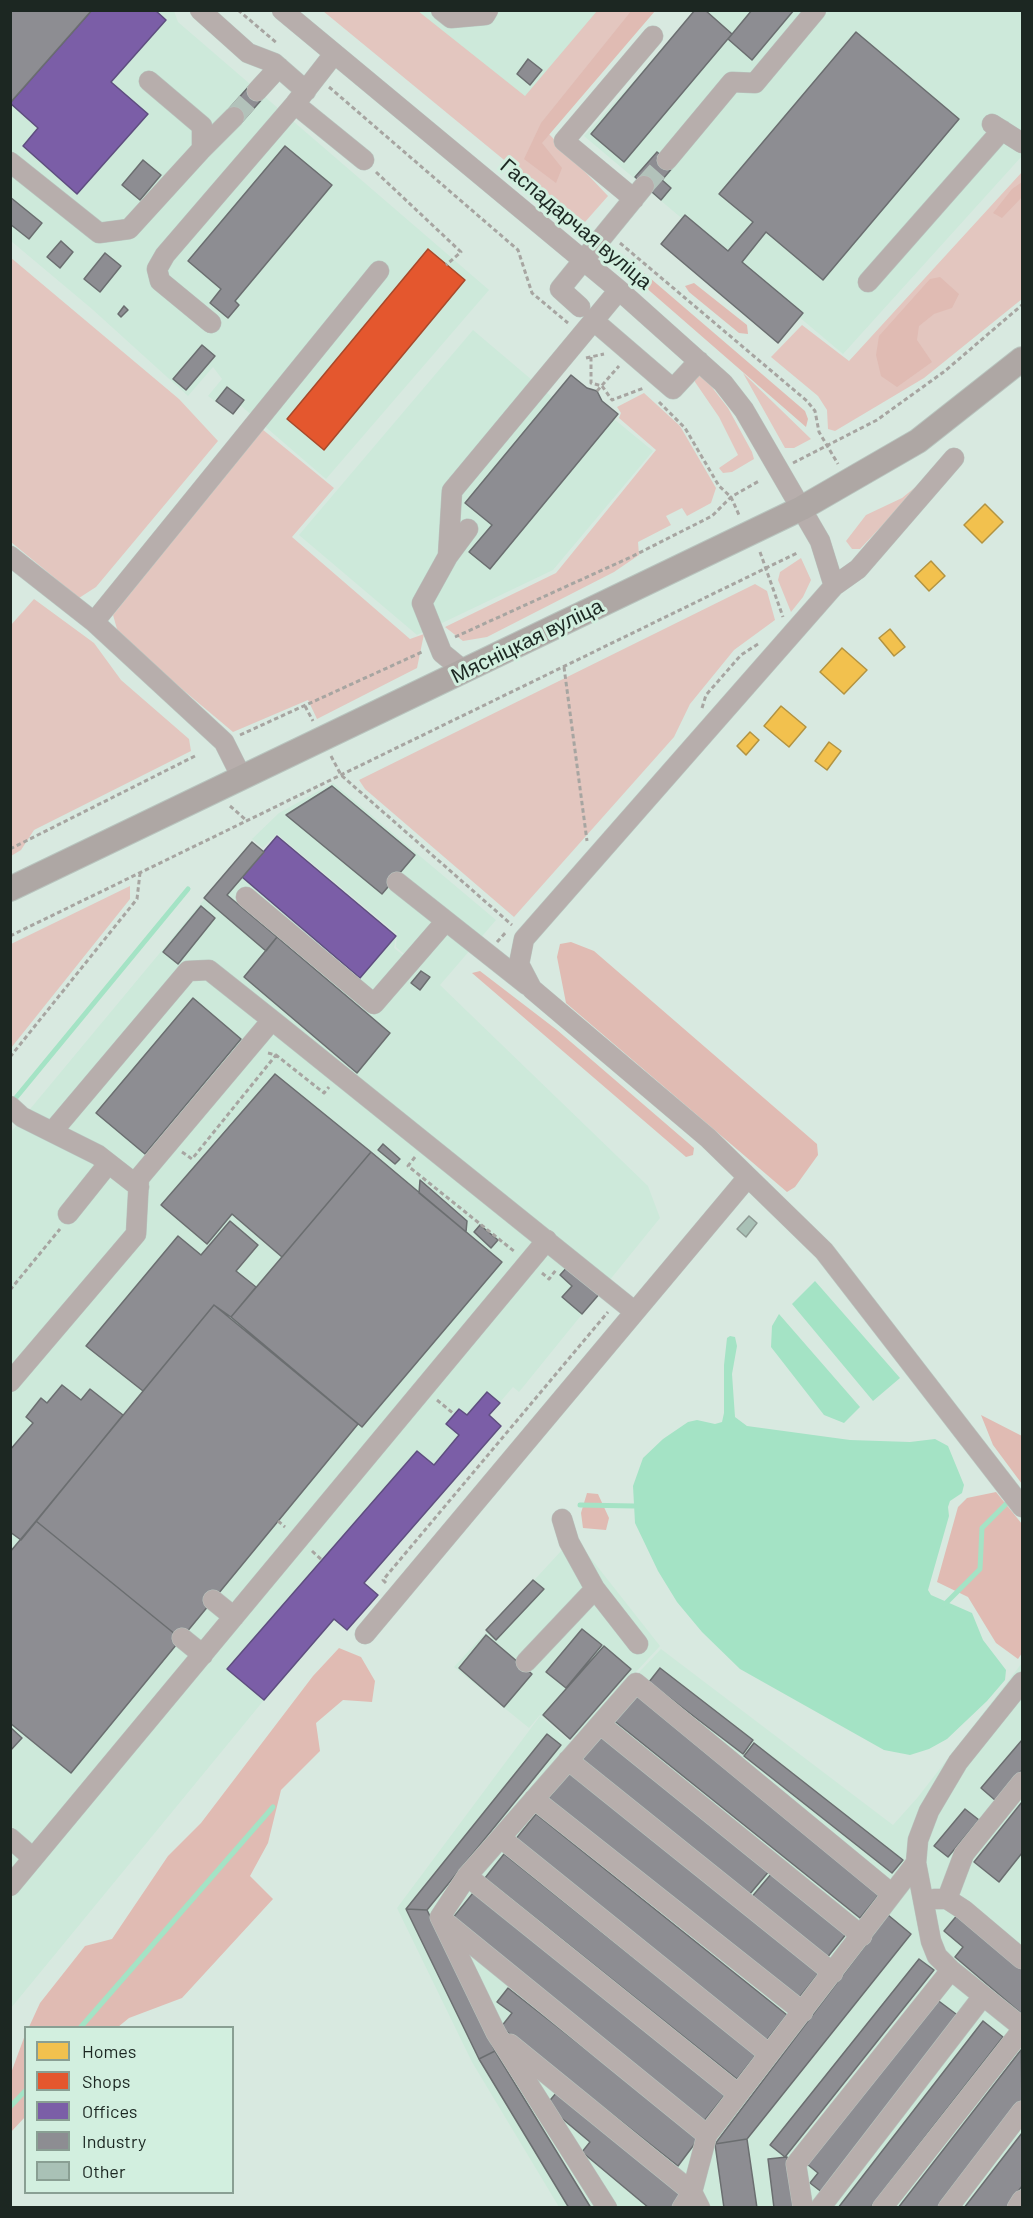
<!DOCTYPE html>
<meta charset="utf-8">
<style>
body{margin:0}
#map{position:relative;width:1033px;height:2218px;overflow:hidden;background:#d8e9e0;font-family:Barlow,sans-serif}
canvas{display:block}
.frame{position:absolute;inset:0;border:12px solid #1c2722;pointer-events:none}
.legend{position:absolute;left:24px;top:2026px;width:210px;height:168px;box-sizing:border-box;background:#d2efdf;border:2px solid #899f93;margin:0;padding:8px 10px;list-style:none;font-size:18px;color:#1c2722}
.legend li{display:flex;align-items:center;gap:12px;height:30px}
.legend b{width:30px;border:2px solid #899f93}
</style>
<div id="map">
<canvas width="1033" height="2218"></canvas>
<div class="frame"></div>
<ul class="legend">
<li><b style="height:16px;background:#f2c14e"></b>Homes</li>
<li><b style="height:16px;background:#e4572e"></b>Shops</li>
<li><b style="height:16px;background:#7b5ea7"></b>Offices</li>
<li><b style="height:16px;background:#8d8d92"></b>Industry</li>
<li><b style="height:16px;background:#a9c1b6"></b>Other</li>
</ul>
</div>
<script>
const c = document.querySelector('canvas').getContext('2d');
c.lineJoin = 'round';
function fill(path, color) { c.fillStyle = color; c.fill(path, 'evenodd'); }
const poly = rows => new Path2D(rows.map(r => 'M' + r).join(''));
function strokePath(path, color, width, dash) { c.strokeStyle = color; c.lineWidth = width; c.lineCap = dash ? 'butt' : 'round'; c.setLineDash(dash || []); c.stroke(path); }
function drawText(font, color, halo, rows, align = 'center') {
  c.font = font + ' Barlow,sans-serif'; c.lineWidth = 6; c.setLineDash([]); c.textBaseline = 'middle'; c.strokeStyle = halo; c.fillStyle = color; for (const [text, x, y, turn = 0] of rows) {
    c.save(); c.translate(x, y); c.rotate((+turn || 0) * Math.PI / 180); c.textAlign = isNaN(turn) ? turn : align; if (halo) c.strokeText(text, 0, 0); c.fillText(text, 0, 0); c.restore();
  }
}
fill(poly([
 [10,11,174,11,178,22,489,290,326,479,240,405,233,414,208,396,222,379,213,367,188,396,92,309,11,241],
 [355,11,627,11,519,146],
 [697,11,1022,11,1022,156,843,354,584,136],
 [473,330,552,397,571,375,587,388,597,391,602,401,618,414,614,419,653,451,553,570,417,635,299,535],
 [333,783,496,920,440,985,648,1186,660,1218,519,1392,513,1387,489,1415,501,1426,364,1583,378,1595,347,1630,334,1620,264,1700,11,2008,11,1132,252,842,264,851,277,836,396,936,394,948,426,973,396,947,397,934,277,834,263,848,252,839,279,813],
 [574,1537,660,1646,572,1741,540,1715,529,1728,454,1667],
 [661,1649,893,1825,918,1797,1022,1663,1022,2207,559,2207,472,2062,397,1908,540,1716,572,1743]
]), '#cde9da');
fill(poly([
 [323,11,418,11,525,96,597,11,640,11,549,134,608,196,585,222,509,164],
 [1022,172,1022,299,924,378,835,431,828,429,827,410,818,396,771,357,802,325,849,361],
 [10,257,179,399,218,441,96,587,79,598,11,542],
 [701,373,728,408,752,452,754,459,732,472,723,473,719,468,738,455,719,417,695,382,695,376],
 [743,373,811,439,794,448,785,448],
 [644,393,680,426,716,488,711,503,687,516,682,508,666,516,671,525,638,542,639,555,614,572,487,637,463,641,445,627,556,573,656,450,619,418,621,413,617,407],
 [262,429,334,488,292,537,410,639,424,634,417,668,317,719,308,700,233,732,119,636,113,615],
 [929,476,860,549,852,549,846,541,866,515,902,498],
 [801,558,811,580,803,597,791,612,778,580,780,572],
 [755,584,767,591,775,620,734,650,690,704,674,737,514,917,365,789,359,780],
 [34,599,94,643,121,680,189,739,191,751,34,830,21,850,11,856,11,625],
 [130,886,130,899,11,1048,11,944]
]), '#e3c6bf');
fill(poly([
 [632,10,655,11,542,143,562,168,556,183,524,159,541,123],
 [1022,182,1022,197,1002,218,993,213,1012,189],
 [622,254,805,411,808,419,806,427,613,259,616,255],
 [940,277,959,294,952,308,934,314,919,326,917,340,932,362,897,387,881,376,876,355,879,336,930,279],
 [694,283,747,325,748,334,739,333,689,292,685,286],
 [571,942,594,951,817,1144,818,1155,795,1187,787,1192,566,1003,557,957,560,944],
 [480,971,557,1030,694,1148,693,1155,686,1157,472,973],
 [981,1415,1022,1436,1022,1484,993,1445],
 [996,1492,1022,1524,1022,1653,1018,1659,996,1643,968,1597,937,1582,958,1507,967,1498],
 [587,1493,598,1494,609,1518,606,1530,583,1528,581,1513],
 [339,1648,361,1657,375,1681,372,1702,343,1700,316,1723,320,1751,281,1790,268,1843,250,1876,273,1899,182,1998,129,2018,118,2027,29,2027,40,2003,85,1946,112,1939,168,1856,201,1823,313,1676],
 [25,2035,25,2117,11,2132,11,2073]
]), '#e0bbb3');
fill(poly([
 [815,1281,900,1378,873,1401,792,1304],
 [779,1314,860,1407,844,1423,824,1415,771,1347,772,1326],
 [730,1336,735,1337,737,1346,732,1374,735,1417,747,1426,850,1440,910,1442,935,1439,948,1446,964,1485,962,1493,950,1501,948,1507,949,1516,928,1590,931,1595,972,1613,983,1640,1006,1670,1005,1680,987,1701,947,1739,929,1749,910,1755,884,1750,740,1669,702,1632,677,1602,658,1571,635,1523,633,1486,643,1458,663,1439,688,1422,697,1420,715,1424,722,1422,724,1413,724,1365,727,1338]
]), '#a4e3c5');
const homes = poly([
 [985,504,1003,522,982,543,964,525,985,504],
 [931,561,945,576,929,591,915,576,931,561],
 [890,629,905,647,894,656,879,638,890,629],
 [842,648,867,670,844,694,820,672,842,648],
 [781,706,806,727,789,747,764,726,781,706],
 [750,732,759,740,746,755,737,746,750,732],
 [829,742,841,751,827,770,815,761,829,742]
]);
fill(homes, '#f2c14e');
strokePath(homes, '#b29341', 1.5);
const shops = poly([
 [428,249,465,280,324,450,287,419,428,249]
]);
fill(shops, '#e4572e');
strokePath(shops, '#a8492a', 1.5);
const offices = poly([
 [92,10,155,10,166,20,111,82,148,114,77,194,23,146,38,128,10,103,92,10],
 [277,836,396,936,360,978,242,877,277,836],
 [487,1392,500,1403,489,1415,501,1426,364,1583,378,1595,347,1630,334,1619,264,1700,227,1669,417,1451,434,1465,459,1435,446,1424,459,1409,467,1415,487,1392]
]);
fill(offices, '#7b5ea7');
strokePath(offices, '#5e4e7f', 1.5);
const industry = poly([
 [10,10,92,10,10,103,10,10],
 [695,10,705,10,732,34,624,162,591,134,695,10],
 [752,10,794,10,752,60,728,39,752,10],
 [856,32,959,119,823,280,766,232,742,262,803,313,778,343,661,244,685,215,728,251,753,222,719,194,856,32],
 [528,59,542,70,530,85,517,74,528,59],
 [250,85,264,97,241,123,227,111,250,85],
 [285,146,332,185,235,301,239,305,228,318,210,303,221,289,188,261,285,146],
 [657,152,674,166,662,180,671,188,661,200,635,177,657,152],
 [143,160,161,175,140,200,122,185,143,160],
 [10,197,42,223,29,239,10,224,10,197],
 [61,241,73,252,60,268,47,257,61,241],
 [105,253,121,266,100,292,84,279,105,253],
 [124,306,128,310,121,317,118,314,124,306],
 [202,345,215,356,186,390,173,379,202,345],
 [571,375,587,388,597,391,602,401,618,414,490,569,469,552,492,525,465,503,571,375],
 [227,387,244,400,233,414,216,401,227,387],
 [332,786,415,855,382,894,286,815,332,786],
 [252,842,264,852,227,895,277,937,266,951,204,898,252,842],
 [201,906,215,918,178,964,163,952,201,906],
 [277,937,390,1033,357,1073,244,977,277,937],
 [421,971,430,977,420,990,411,983,421,971],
 [193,998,241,1039,145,1154,96,1113,193,998],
 [275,1074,371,1152,282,1257,232,1214,207,1244,161,1205,275,1074],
 [383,1144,400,1159,395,1164,378,1150,383,1144],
 [371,1152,502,1262,362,1427,231,1317,371,1152],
 [420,1180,467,1221,466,1232,419,1193,420,1180],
 [230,1221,258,1245,236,1271,256,1287,231,1317,214,1305,143,1391,86,1346,178,1236,201,1255,230,1221],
 [480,1225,498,1240,491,1248,474,1232,480,1225],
 [569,1265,601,1292,582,1314,562,1297,572,1286,560,1275,569,1265],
 [214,1305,358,1424,181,1639,36,1521,214,1305],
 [62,1385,81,1400,90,1389,123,1415,21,1540,10,1532,10,1450,33,1423,26,1417,41,1398,47,1403,62,1385],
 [36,1521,181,1639,71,1773,10,1723,10,1552,36,1521],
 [533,1580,544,1589,496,1640,486,1630,533,1580],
 [582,1629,602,1645,566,1688,546,1672,582,1629],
 [486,1635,532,1674,504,1707,459,1668,486,1635],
 [604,1646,631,1669,570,1739,543,1715,604,1646],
 [660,1668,753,1740,743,1754,649,1682,660,1668],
 [633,1692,882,1891,860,1918,612,1719,633,1692],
 [10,1727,22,1738,10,1751,10,1727],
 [547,1734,561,1745,427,1910,406,1909,547,1734],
 [600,1734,770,1870,749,1895,580,1759,600,1734],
 [1022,1740,1022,1770,996,1801,981,1788,1022,1740],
 [754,1743,903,1860,892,1873,744,1756,754,1743],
 [569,1773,819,1973,798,1999,548,1799,569,1773],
 [1022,1802,1022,1853,999,1882,974,1862,1022,1802],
 [965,1809,979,1820,948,1857,934,1846,965,1809],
 [536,1814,787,2015,766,2041,515,1840,536,1814],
 [504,1854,756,2055,737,2079,485,1878,504,1854],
 [772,1873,847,1933,826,1959,750,1899,772,1873],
 [473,1893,725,2095,704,2121,452,1919,473,1893],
 [406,1909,427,1910,495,2051,479,2059,406,1909],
 [959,1913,1022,1966,1022,2014,955,1957,963,1947,944,1931,959,1913],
 [888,1915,911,1934,747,2139,715,2144,888,1915],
 [919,1959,934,1970,785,2157,770,2145,919,1959],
 [508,1988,699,2138,678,2166,501,2027,512,2013,497,2002,508,1988],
 [936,1999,960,2017,823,2193,810,2183,818,2173,807,2164,936,1999],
 [983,2021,1003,2037,870,2208,838,2208,983,2021],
 [1021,2050,1022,2101,940,2208,898,2208,1021,2050],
 [495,2051,591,2208,569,2208,479,2059,495,2051],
 [557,2092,684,2196,675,2208,649,2208,582,2152,590,2142,546,2105,557,2092],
 [1022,2133,1022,2186,1006,2208,964,2208,1022,2133],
 [747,2139,757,2208,724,2208,715,2144,747,2139],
 [787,2157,793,2208,774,2208,768,2159,787,2157]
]);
fill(industry, '#8d8d92');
strokePath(industry, '#6b6e70', 1.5);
strokePath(poly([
 [14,1100,188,889],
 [580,1505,634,1506],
 [944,1605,980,1569,982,1528,1006,1504],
 [80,2028,273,1807],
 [10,2107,26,2090]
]), '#a4e3c5', 5);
const building = poly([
 [749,1216,757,1223,746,1237,737,1229,749,1216]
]);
fill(building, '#a9c1b6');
strokePath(building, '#8f9b95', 1.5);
strokePath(poly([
 [234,117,257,91],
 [644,186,667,160]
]), '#b2c2ba', 20, [20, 10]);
const minor = poly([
 [200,10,248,53,274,63,306,91],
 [282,10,619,290,723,383,744,410,820,541,834,586,524,939,519,964,532,989,708,1138,824,1251,1022,1507],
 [441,10,451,18,485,15,488,10],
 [257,91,279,67],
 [295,104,364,160],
 [992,124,1022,143],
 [202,149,234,117],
 [667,160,732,82,755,83,816,10],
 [10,162,99,233,129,229,202,149,202,126,149,81],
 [634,199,564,141,653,36],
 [868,282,1002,130],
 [580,307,560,289,644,186],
 [594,321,673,389,699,361],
 [211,323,160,281,157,269,165,255,295,104,334,54],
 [10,556,94,622,224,742,241,776],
 [448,556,452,491,619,290],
 [834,586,858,569,954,458],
 [94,622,379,271],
 [464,671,442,653,422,603,448,556,468,529],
 [397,882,527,985],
 [246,897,374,1004,445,922],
 [10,1106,22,1117,98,1155,139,1187],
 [52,1132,188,971,209,970,272,1020],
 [68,1214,108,1164],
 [10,1382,136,1234,139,1178,272,1020,635,1312],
 [595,1589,638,1644],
 [213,1600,234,1617],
 [365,1634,748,1177],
 [182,1638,203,1655],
 [526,1662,595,1589,569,1542,562,1519],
 [1022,1682,958,1762,929,1811,918,1840,916,1863,931,1941,937,1956,951,1970,1022,2027],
 [600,1724,862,1936],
 [568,1760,833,1973],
 [534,1799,803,2012],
 [10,1838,33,1858],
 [501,1838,769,2054],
 [467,1876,737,2093],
 [10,1886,547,1240],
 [934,1899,947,1899,964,1910,1022,1959],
 [947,1899,964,1854,1022,1782],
 [444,1921,707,2135],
 [510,2044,692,2192,700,2208],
 [607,2208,496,2033,440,1917,467,1876,636,1683,892,1894],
 [682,2208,692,2192,707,2135,916,1863],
 [803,2208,796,2164,951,1970],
 [820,2208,983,1996],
 [882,2208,1022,2030],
 [948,2208,1022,2111],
 [1017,2208,1022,2200]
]);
const major = poly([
 [10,889,802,508,918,441,1022,359]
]);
strokePath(minor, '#b8c4be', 21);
strokePath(major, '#b8c4be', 26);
strokePath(poly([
 [238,10,278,44],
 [329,87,518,250,532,293,568,323],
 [376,172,461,252,446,265],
 [620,243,807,401,815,411,819,432,838,464],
 [591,357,591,383,602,386,612,400,644,388],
 [586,358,604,354],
 [597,391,619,366],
 [659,402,685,428,719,486,731,497,739,515],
 [793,463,877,420,945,371,1022,305],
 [760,552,783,617],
 [455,637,631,557,712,516,731,497,759,481],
 [564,667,587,841],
 [305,706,313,721],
 [702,708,706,695,741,655,758,644],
 [240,735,422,652],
 [331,756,341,775,512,925],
 [230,806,246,820],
 [10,849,197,755],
 [10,936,797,553],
 [497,942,507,931],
 [268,1053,276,1055,324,1093,329,1087],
 [10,1057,137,899,140,873],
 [182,1152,192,1159,276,1055],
 [415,1157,408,1166,515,1252],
 [542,1273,549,1279,556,1270],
 [10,1290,60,1229],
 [437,1400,454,1414],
 [278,1521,285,1527],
 [312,1551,322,1560],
 [386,1583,383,1580,608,1312]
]), '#a7a5a1', 3, [4.5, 3]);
strokePath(minor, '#b7aeac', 20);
strokePath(major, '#aea7a4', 24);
drawText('21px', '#1c2722', '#d2efdf', [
 ["Гаспадарчая вуліца",576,224,40],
 ["Мясніцкая вуліца",527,641,-26]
]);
</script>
